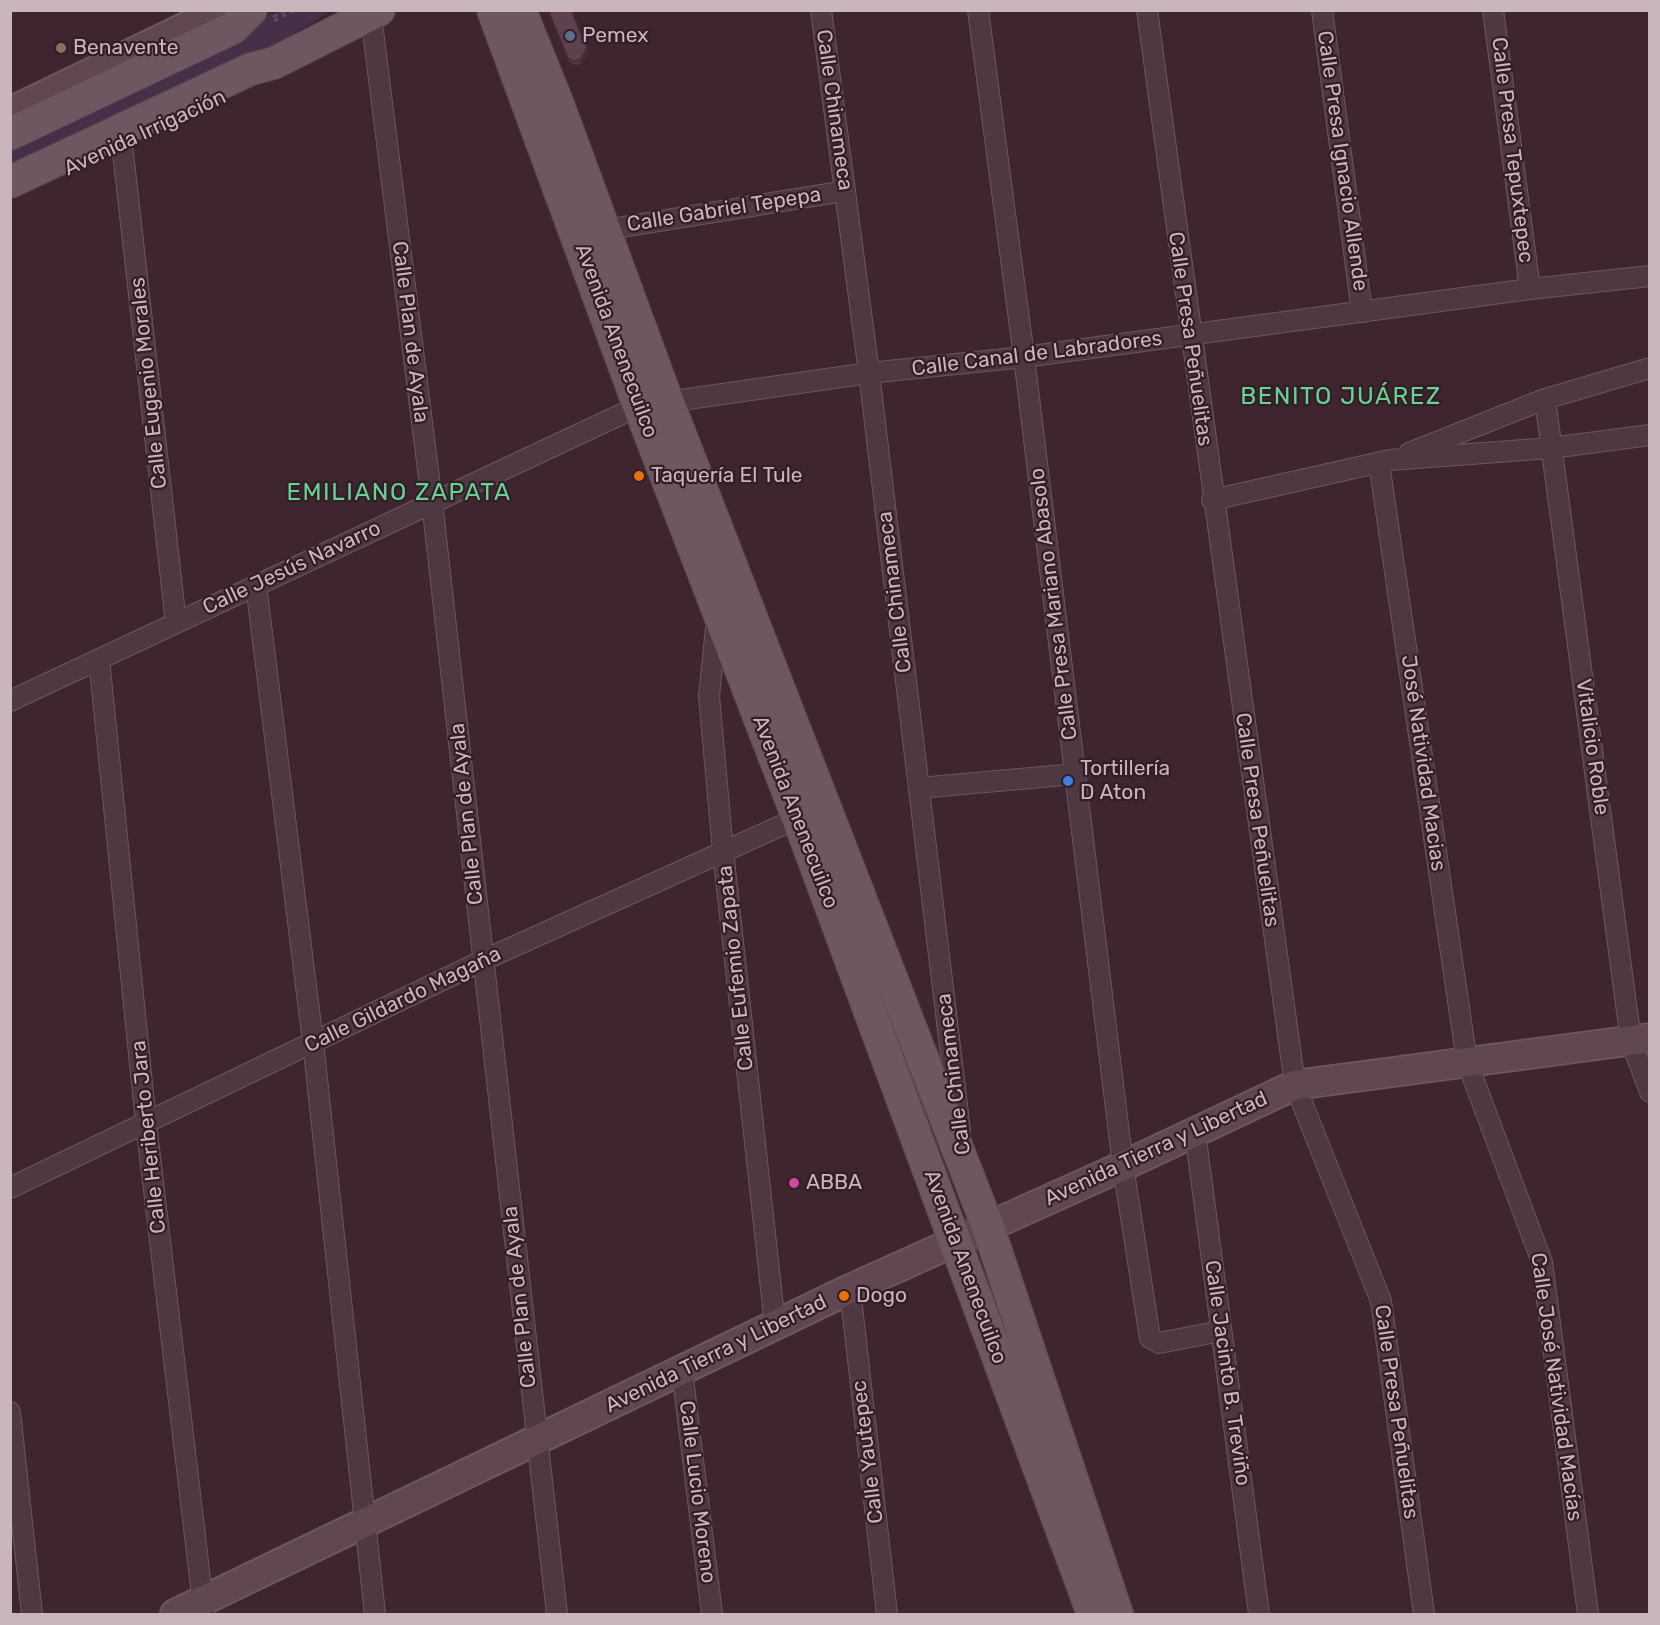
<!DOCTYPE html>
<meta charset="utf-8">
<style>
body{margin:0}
#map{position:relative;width:1660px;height:1625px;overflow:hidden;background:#3e2530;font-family:Rubik,sans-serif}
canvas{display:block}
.frame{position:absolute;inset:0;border:12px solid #c9b5bd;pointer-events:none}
</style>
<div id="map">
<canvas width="1660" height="1625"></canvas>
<div class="frame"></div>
</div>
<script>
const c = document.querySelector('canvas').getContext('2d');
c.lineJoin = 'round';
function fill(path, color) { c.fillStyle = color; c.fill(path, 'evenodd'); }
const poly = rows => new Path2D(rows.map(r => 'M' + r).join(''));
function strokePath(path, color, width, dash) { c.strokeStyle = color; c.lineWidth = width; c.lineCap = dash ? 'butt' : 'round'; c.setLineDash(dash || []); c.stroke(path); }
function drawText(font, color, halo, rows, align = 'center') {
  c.font = font + ' Rubik,sans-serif'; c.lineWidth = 4.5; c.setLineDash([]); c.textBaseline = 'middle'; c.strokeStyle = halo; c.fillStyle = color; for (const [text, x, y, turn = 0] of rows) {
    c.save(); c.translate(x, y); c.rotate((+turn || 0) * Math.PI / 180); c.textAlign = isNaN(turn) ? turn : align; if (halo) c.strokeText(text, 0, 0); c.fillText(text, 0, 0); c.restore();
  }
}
fill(poly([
 [278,11,330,11,268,50,11,181,11,138]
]), '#462f48');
const street = poly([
 [821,10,869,373,960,1130],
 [978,10,1024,357,1123,1166,1150,1338,1159,1343,1221,1331],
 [1147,10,1295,1085,1381,1301,1424,1614],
 [1322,10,1362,312],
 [1493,10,1530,289],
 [371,15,432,502,557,1614],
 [122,144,176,623],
 [604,230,845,191],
 [1545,399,1631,1041,1650,1092],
 [1409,453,1545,399,1650,368],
 [1379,463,1467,1062,1542,1262,1588,1614],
 [1212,500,1390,460,1551,448,1650,435],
 [256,585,313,1042,375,1614],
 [717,618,709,696,723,851,775,1325],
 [99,659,146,1123,204,1612],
 [10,701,639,406,869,373,1024,357,1530,289,1650,276],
 [919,788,1075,774],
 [1195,1132,1259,1614],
 [10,1188,484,960,798,818],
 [850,1289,887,1614],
 [682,1370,712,1614],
 [10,1412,32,1614]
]);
const secondary = poly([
 [10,112,221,10],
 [175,1614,850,1289,1123,1166,1295,1085,1650,1038]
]);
const primary = poly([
 [493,10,639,406,798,818,1093,1614],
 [520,10,558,104,667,400,988,1227,1117,1614],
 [10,134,233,28,251,10],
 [10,182,251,69,274,63,379,10]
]);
strokePath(street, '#6c5760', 22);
strokePath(secondary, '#6c5760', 32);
strokePath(primary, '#57424b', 34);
strokePath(poly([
 [273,17,287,10],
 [274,21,294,10]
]), '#624c60', 3, [4.5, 4.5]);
strokePath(street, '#4e3942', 20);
strokePath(secondary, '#614751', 28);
strokePath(primary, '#6e5761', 32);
fill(poly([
 [550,15,588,53,581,64,575,65,569,62]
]), '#513842');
fill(poly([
 [587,48,588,53,581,64,580,60]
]), '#422e36');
const building = poly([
 [550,10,571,10,587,48,580,60,573,61,568,58,550,15,550,10]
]);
fill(building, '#5e414d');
strokePath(building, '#422e36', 1.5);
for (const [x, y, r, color] of [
 [570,36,6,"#5c6f8a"],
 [61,48,6,"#8d6e63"],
 [639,476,6,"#e8710a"],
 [1068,781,6,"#3f7fe0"],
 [794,1183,6,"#d1479c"],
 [844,1296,6,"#e8710a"]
]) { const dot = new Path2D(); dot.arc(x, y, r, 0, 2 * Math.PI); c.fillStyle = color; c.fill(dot); strokePath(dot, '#331e27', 2); }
drawText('21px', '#c9b5bd', '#331e27', [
 ["Pemex",582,36],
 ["Benavente",73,48],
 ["Taquería El Tule",651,476],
 ["Tortillería",1080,769],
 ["D Aton",1080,793],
 ["ABBA",806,1183],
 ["Dogo",856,1296]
], 'left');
drawText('21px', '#c9b5bd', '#331e27', [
 ["Calle Chinameca",834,110,82],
 ["Avenida Irrigación",145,133,-25],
 ["Calle Presa Tepuxtepec",1512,150,83],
 ["Calle Presa Ignacio Allende",1342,161,82],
 ["Calle Gabriel Tepepa",724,210,-9],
 ["Calle Plan de Ayala",410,332,83],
 ["Calle Presa Peñuelitas",1190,339,82],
 ["Avenida Anenecuilco",616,341,70],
 ["Calle Canal de Labradores",1037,354,-7],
 ["Calle Eugenio Morales",149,383,-96],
 ["Calle Jesús Navarro",292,568,-25],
 ["Calle Chinameca",895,592,-97],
 ["Calle Presa Mariano Abasolo",1054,604,-97],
 ["Vitalicio Roble",1592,747,82],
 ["José Natividad Macias",1423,763,82],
 ["Avenida Anenecuilco",795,812,69],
 ["Calle Plan de Ayala",467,814,-96],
 ["Calle Presa Peñuelitas",1257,820,82],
 ["Calle Eufemio Zapata",736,968,-96],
 ["Calle Gildardo Magaña",403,1000,-26],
 ["Calle Chinameca",954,1074,-97],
 ["Calle Heriberto Jara",149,1137,-96],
 ["Avenida Tierra y Libertad",1156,1149,-25],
 ["Avenida Anenecuilco",965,1267,70],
 ["Calle Plan de Ayala",520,1297,-96],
 ["Avenida Tierra y Libertad",716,1354,-26],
 ["Calle Jacinto B. Treviño",1227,1373,82],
 ["Calle José Natividad Macías",1556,1387,82],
 ["Calle Presa Peñuelitas",1396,1412,82],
 ["Calle Yautepec",868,1452,-97],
 ["Calle Lucio Moreno",697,1492,83]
]);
c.letterSpacing = '1.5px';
drawText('24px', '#66d394', '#331e27', [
 ["BENITO JUÁREZ",1341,397],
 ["EMILIANO ZAPATA",399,493]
]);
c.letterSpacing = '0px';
</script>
